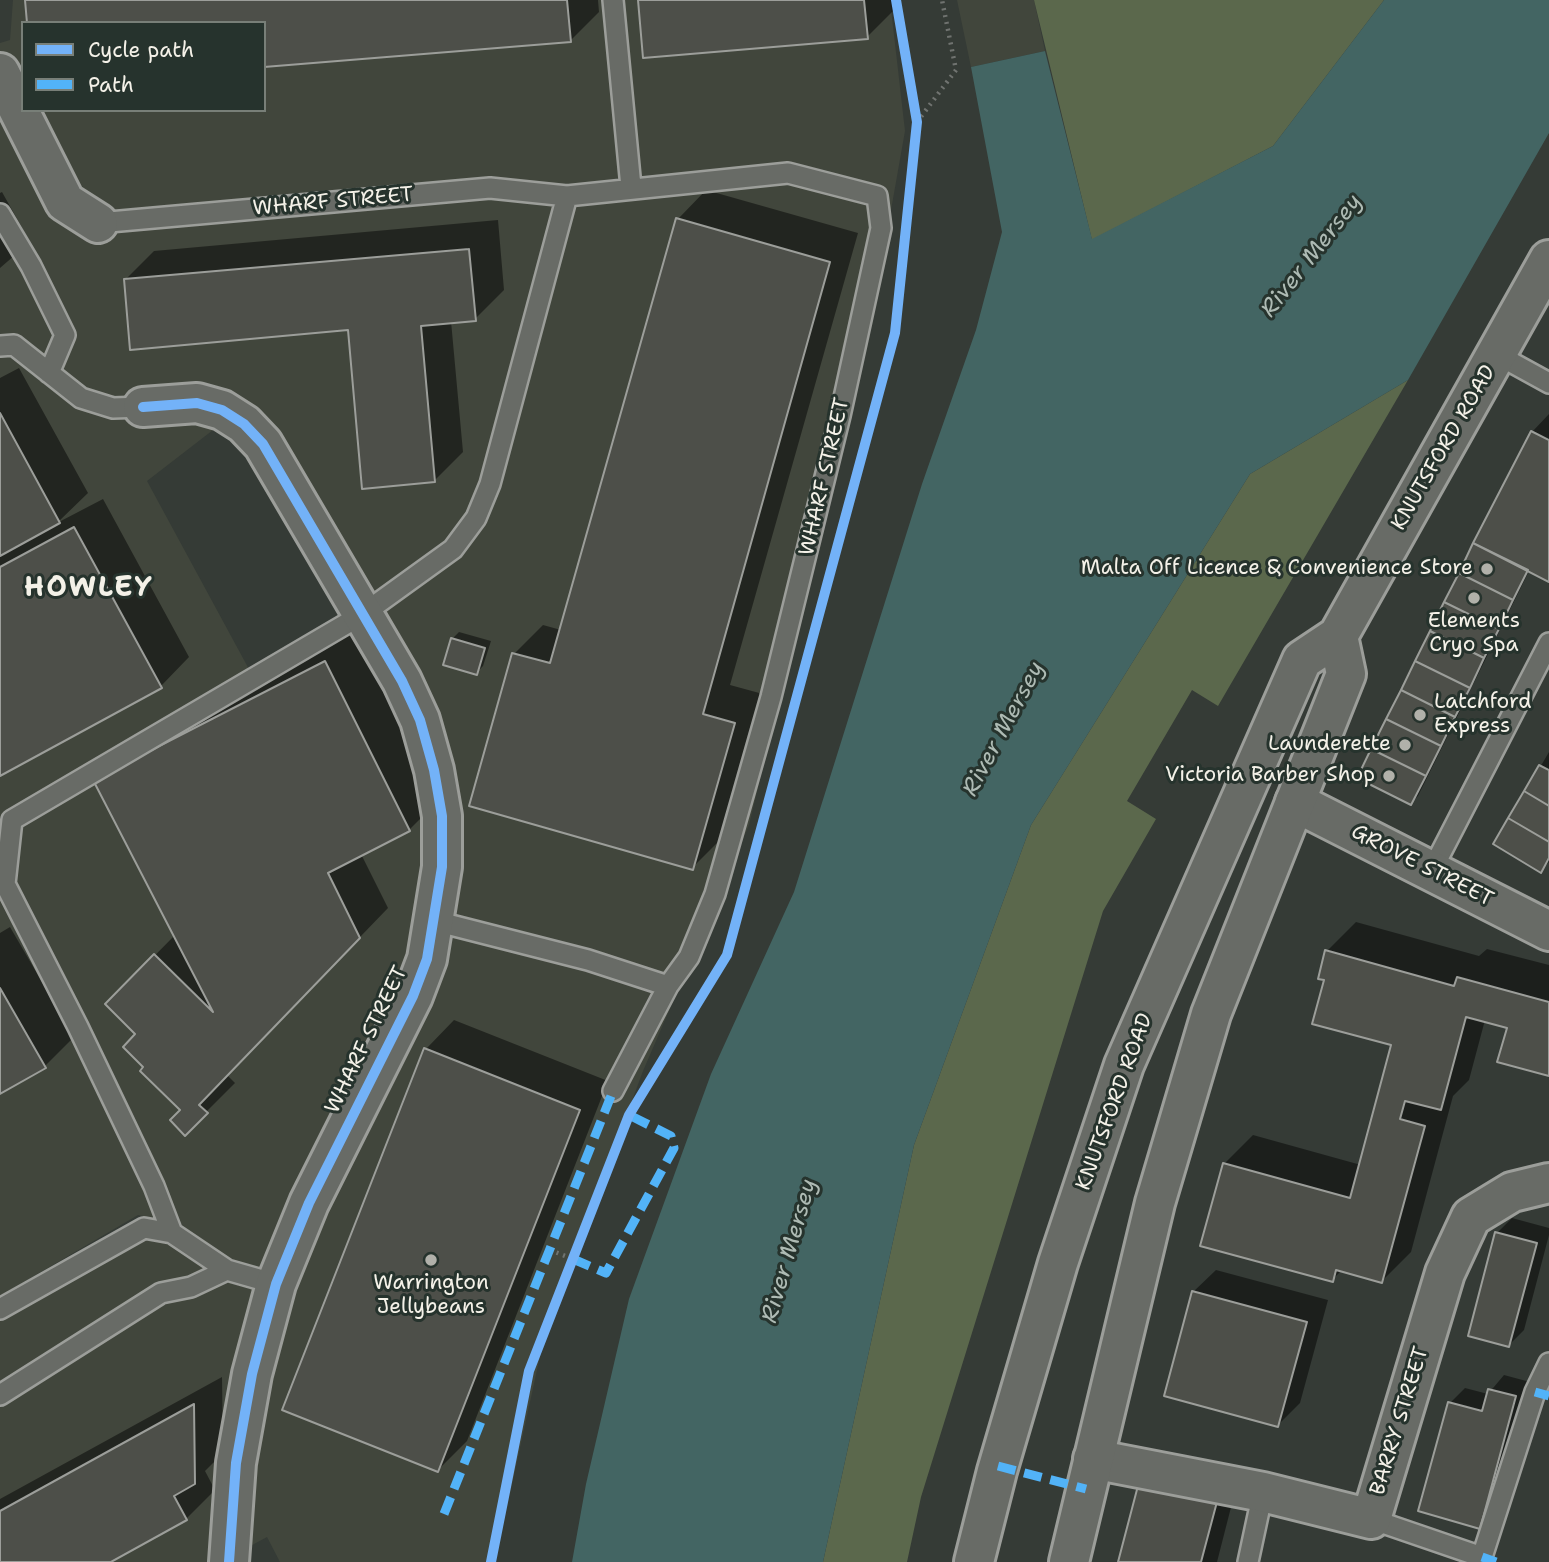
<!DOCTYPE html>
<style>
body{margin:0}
#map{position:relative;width:1549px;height:1562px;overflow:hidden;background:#353b36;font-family:"Shantell Sans",sans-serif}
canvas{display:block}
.legend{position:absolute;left:21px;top:21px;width:245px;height:91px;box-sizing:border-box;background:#26332d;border:2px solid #787f78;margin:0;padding:9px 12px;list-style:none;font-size:21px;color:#f4f1e8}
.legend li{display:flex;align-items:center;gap:14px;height:35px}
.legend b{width:35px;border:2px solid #787f78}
</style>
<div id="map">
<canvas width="1549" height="1562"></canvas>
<ul class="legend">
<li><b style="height:9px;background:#73b2f8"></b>Cycle path</li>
<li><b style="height:9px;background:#52b3f8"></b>Path</li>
</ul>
</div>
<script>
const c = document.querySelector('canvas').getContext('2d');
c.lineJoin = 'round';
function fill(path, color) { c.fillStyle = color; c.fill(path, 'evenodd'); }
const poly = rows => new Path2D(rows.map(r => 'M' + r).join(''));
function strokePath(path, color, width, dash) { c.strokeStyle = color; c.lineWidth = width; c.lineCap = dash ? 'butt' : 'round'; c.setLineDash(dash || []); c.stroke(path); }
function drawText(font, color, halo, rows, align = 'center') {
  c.font = font + ' "Shantell Sans",sans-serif'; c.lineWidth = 6; c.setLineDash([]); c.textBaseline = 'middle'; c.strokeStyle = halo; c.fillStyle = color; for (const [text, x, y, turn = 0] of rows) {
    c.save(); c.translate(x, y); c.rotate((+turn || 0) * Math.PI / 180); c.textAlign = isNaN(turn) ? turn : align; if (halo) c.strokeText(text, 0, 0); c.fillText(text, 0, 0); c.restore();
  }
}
fill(poly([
 [13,0,890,0,905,131,876,295,749,825,643,1071,544,1338,495,1562,280,1562,267,1537,221,1562,0,1562,0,1320,144,1237,169,1239,224,1281,283,1298,320,1205,423,1003,437,959,446,918,451,867,451,817,429,715,248,403,147,481,257,684,357,624,406,717,424,766,433,816,432,873,417,954,299,1200,272,1274,227,1262,181,1224,138,1215,0,1296,0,43,10,40],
 [23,23,264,23,264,110,23,110],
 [957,0,1034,0,1045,51,971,67]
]), '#41463c');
fill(poly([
 [1034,0,1384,0,1273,146,1092,240],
 [1408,380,1218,706,1192,690,1127,801,1156,819,1103,911,921,1497,907,1562,823,1562,914,1145,1031,825,1250,474]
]), '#5b684c');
fill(poly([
 [1384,0,1549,0,1549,133,1408,380,1250,474,1031,825,914,1145,823,1562,572,1562,586,1484,629,1299,711,1074,794,892,922,484,976,330,1002,232,971,67,1045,51,1092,239,1273,146]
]), '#436563');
fill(poly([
 [27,0,598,0,599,12,570,41,264,23],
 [640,0,895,0,896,8,867,37],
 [706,190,858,233,730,685,763,694,721,839,692,868,514,654,543,625,561,630,678,219],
 [2,192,30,242,0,268,0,193],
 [498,220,504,290,475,319,451,321,463,452,434,481,349,328,125,280,154,251],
 [19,368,88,493,57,523,103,499,189,657,161,686,0,774,0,378],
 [1549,414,1549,581,1529,571,1418,796,1411,803,1532,432],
 [459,632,491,641,483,666,476,673,452,639],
 [354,633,438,801,409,830,361,854,388,908,227,1075,235,1083,185,1133,182,1110,145,1067,138,1034,107,1004,175,935,124,751],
 [1549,752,1549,862,1540,871,1495,844],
 [1356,922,1479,956,1487,949,1549,965,1549,1075,1509,1027,1485,1020,1469,1080,1453,1096,1411,1252,1382,1281,1342,1270,1332,1280,1224,1164,1253,1135,1361,1165,1393,1044,1326,979,1327,951],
 [10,927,74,1037,45,1066,0,1092,0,933],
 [454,1020,608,1081,467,1441,438,1470,426,1049],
 [1512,1218,1549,1228,1549,1235,1524,1330,1509,1345,1497,1233],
 [1216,1270,1328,1300,1300,1403,1278,1425,1193,1292],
 [1504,1375,1530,1382,1494,1512,1479,1527,1450,1403,1465,1388,1488,1394],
 [222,1377,223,1453,205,1471,215,1490,186,1519,108,1562,0,1562,0,1499],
 [1239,1476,1217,1562,1120,1562]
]), '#0007');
const building = poly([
 [25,0,567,0,571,42,264,67,264,23,27,23,25,0],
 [638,0,864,0,868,39,643,58,638,0],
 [676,218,830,262,703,714,735,723,693,870,469,806,512,653,550,663,676,218],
 [469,249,476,321,421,326,435,482,362,489,348,330,130,350,124,279,469,249],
 [0,413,60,523,0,556,0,413],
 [1531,431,1549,440,1549,582,1473,543,1531,431],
 [74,527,162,688,0,776,0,567,74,527],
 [1473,543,1528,570,1513,600,1459,573,1473,543],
 [1459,573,1513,600,1499,629,1444,602,1459,573],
 [1444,602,1499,629,1484,658,1430,631,1444,602],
 [1430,631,1484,658,1470,688,1415,661,1430,631],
 [451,638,485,648,477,675,443,665,451,638],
 [325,661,410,831,328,873,360,938,199,1105,208,1113,185,1136,170,1120,180,1110,140,1071,143,1067,123,1047,135,1034,105,1004,154,954,213,1012,93,780,325,661],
 [1415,661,1470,688,1455,717,1401,690,1415,661],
 [1401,690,1455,717,1441,746,1386,719,1401,690],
 [1386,719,1441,746,1426,776,1371,749,1386,719],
 [1371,749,1426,776,1411,805,1357,778,1371,749],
 [1539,765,1549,770,1549,806,1524,791,1539,765],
 [1524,791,1549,806,1549,842,1508,818,1524,791],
 [1508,818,1549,842,1549,858,1541,873,1493,844,1508,818],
 [1325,950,1454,986,1457,977,1549,1002,1549,1076,1497,1062,1507,1028,1466,1017,1441,1110,1405,1101,1400,1119,1425,1126,1382,1283,1336,1270,1333,1282,1200,1246,1223,1163,1350,1198,1391,1045,1312,1024,1324,980,1318,979,1325,950],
 [0,988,46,1068,0,1094,0,988],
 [424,1048,580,1110,438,1472,282,1410,424,1048],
 [1495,1232,1537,1243,1509,1347,1468,1336,1495,1232],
 [1192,1291,1307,1322,1278,1427,1164,1396,1192,1291],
 [1488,1389,1516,1396,1480,1529,1418,1511,1448,1402,1482,1411,1488,1389],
 [194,1404,195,1484,174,1496,187,1520,111,1562,0,1562,0,1511,194,1404],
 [1140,1478,1218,1498,1201,1562,1118,1562,1140,1478]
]);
fill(building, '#4d4f49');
strokePath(building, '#9c9e9a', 2);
const service = poly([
 [613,0,631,187],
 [567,196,788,173,877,196,881,228,840,416,771,697,715,894,689,957,668,986],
 [0,214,31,266,65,335,49,373],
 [98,223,490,188,567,196,490,484,476,518,453,549,363,614,12,820,5,884,78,1027,154,1186,172,1233],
 [0,346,14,345,81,398,113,408,143,407],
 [1498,355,1549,383],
 [1432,870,1549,643],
 [435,921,588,960,668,986,613,1091],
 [0,1309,144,1228,172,1233,227,1270],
 [0,1395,161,1293,191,1287,227,1270,276,1284],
 [1371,1519,1482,1557,1535,1392,1549,1363],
 [1248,1562,1263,1492]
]);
const minor = poly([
 [0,73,65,202,98,223],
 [143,407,197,403,222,410,244,424,263,444,402,681,420,720,434,770,442,816,442,867,427,959,413,996,309,1203,276,1284,252,1374,236,1463,229,1562],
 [1295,802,1549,931],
 [1093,1459,1263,1492,1371,1519,1445,1273,1471,1217,1512,1192,1549,1183]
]);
const trunk = poly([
 [974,1562,997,1471,1058,1263,1124,1065,1302,660,1338,636,1549,260],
 [1069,1562,1155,1203,1211,1014,1346,674,1338,636]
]);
strokePath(service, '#9c9e9a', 24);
strokePath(minor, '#9c9e9a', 44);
strokePath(trunk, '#9c9e9a', 44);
strokePath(poly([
 [917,122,956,70,942,0],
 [550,1250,573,1259]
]), '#707370', 4.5, [2, 5]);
strokePath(service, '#686b66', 19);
strokePath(minor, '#686b66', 38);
strokePath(trunk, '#686b66', 38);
strokePath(poly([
 [573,1259,606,1273,674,1148,671,1136,629,1115],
 [1535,1392,1549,1396],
 [998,1466,1086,1489],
 [444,1514,613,1091],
 [1482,1557,1496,1562]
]), '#52b3f8', 9, [18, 9]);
strokePath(poly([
 [143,407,197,403,222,410,244,424,263,444,402,681,420,720,434,770,442,816,442,867,427,959,413,996,309,1203,276,1284,252,1374,236,1463,229,1562],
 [491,1562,529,1371,629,1115,727,955,895,333,917,122,896,0]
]), '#73b2f8', 10);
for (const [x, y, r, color] of [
 [1487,569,7,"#b1b1aa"],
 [1474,598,7,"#b1b1aa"],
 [1420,715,7,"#b1b1aa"],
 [1405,745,7,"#b1b1aa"],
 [1389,776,7,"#b1b1aa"],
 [431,1260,7,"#b1b1aa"]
]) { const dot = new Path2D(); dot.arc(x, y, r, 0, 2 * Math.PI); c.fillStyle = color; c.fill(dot); strokePath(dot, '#26332d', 2.5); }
drawText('21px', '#f4f1e8', '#26332d', [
 ["WHARF STREET",333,202,-5],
 ["KNUTSFORD ROAD",1444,448,-60],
 ["WHARF STREET",825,477,-77],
 ["GROVE STREET",1422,866,27],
 ["WHARF STREET",367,1040,-64],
 ["KNUTSFORD ROAD",1115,1102,-70],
 ["BARRY STREET",1400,1421,-73]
]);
drawText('21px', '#f4f1e8', '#26332d', [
 ["Malta Off Licence & Convenience Store",1473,569],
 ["Elements",1474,622,"center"],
 ["Cryo Spa",1474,646,"center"],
 ["Latchford",1434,703,"left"],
 ["Express",1434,727,"left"],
 ["Launderette",1391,745],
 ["Victoria Barber Shop",1375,776],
 ["Warrington",431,1284,"center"],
 ["Jellybeans",431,1308,"center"]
], 'right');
drawText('italic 23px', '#aebbb4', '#26332d', [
 ["River Mersey",1312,256,-52],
 ["River Mersey",1004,729,-62],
 ["River Mersey",790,1251,-74]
]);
c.letterSpacing = '2px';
drawText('bold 28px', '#f4f1e8', '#26332d', [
 ["HOWLEY",89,589]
]);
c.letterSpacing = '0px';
</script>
